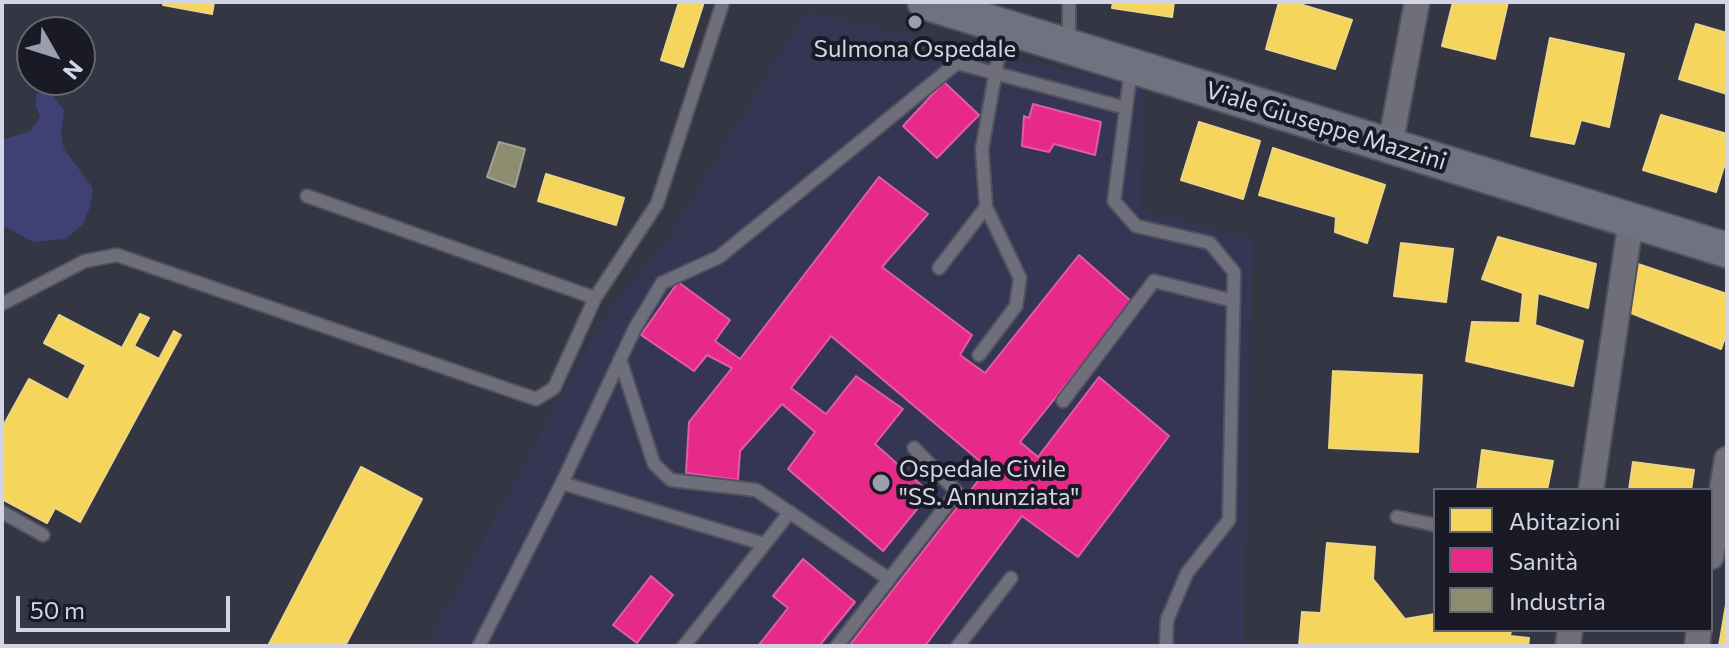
<!DOCTYPE html>
<meta charset="utf-8">
<style>
body{margin:0}
#map{position:relative;width:1729px;height:648px;overflow:hidden;background:#353644;font-family:Commissioner,sans-serif}
canvas{display:block}
.frame{position:absolute;inset:0;border:4px solid #d3d5e5;pointer-events:none}
.legend{position:absolute;left:1433px;top:488px;width:280px;height:144px;box-sizing:border-box;background:#191a26;border:2px solid #636572;margin:0;padding:10px 14px;list-style:none;font-size:24px;color:#d3d5e5}
.legend li{display:flex;align-items:center;gap:16px;height:40px}
.legend b{width:40px;border:2px solid #636572}
.north{position:absolute;left:16px;top:16px;width:80px;height:80px;box-sizing:border-box;background:#191a26;border:2px solid #636572;border-radius:50%;rotate:129deg;font-size:22px;font-weight:700;line-height:32px;text-align:center;color:#d3d5e5}
.north::after{content:'';display:block;margin:auto;width:28px;height:36px;background:#9c9dad;clip-path:polygon(50% 0,100% 100%,50% 72%,0 100%)}
.scale{position:absolute;left:16px;top:596px;width:214px;height:36px;box-sizing:border-box;border:4px solid #d3d5e5;border-top:0;padding-left:10px;font-size:24px;line-height:28px;white-space:nowrap;color:#d3d5e5;-webkit-text-stroke:6px #191a26;paint-order:stroke}
</style>
<div id="map">
<canvas width="1729" height="648"></canvas>
<div class="frame"></div>
<ul class="legend">
<li><b style="height:22px;background:#f6d55c"></b>Abitazioni</li>
<li><b style="height:22px;background:#e7298a"></b>Sanità</li>
<li><b style="height:22px;background:#8c8c6e"></b>Industria</li>
</ul>
<div class="north">N</div>
<div class="scale">50 m</div>
</div>
<script>
const c = document.querySelector('canvas').getContext('2d');
c.lineJoin = 'round';
function fill(path, color) { c.fillStyle = color; c.fill(path, 'evenodd'); }
const poly = rows => new Path2D(rows.map(r => 'M' + r).join(''));
function strokePath(path, color, width, dash) { c.strokeStyle = color; c.lineWidth = width; c.lineCap = dash ? 'butt' : 'round'; c.setLineDash(dash || []); c.stroke(path); }
function drawText(font, color, halo, rows, align = 'center') {
  c.font = font + ' Commissioner,sans-serif'; c.lineWidth = 8; c.setLineDash([]); c.textBaseline = 'middle'; c.strokeStyle = halo; c.fillStyle = color; for (const [text, x, y, turn = 0] of rows) {
    c.save(); c.translate(x, y); c.rotate((+turn || 0) * Math.PI / 180); c.textAlign = isNaN(turn) ? turn : align; if (halo) c.strokeText(text, 0, 0); c.fillText(text, 0, 0); c.restore();
  }
}
fill(poly([
 [806,11,1143,88,1141,209,1253,239,1243,646,426,646,602,320,670,235]
]), '#343654');
fill(poly([
 [48,90,64,110,61,134,64,149,93,188,90,207,83,224,66,239,33,242,2,225,2,140,30,131,40,117,36,105,36,94]
]), '#3f4074');
const homes = poly([
 [164,2,214,2,212,14,163,5,164,2],
 [679,2,704,2,683,67,661,60,679,2],
 [1113,2,1174,2,1172,17,1112,8,1113,2],
 [1279,2,1293,2,1352,20,1335,69,1266,49,1279,2],
 [1453,2,1508,2,1495,59,1442,46,1453,2],
 [1696,24,1727,33,1727,94,1679,79,1696,24],
 [1550,38,1624,54,1609,127,1581,120,1574,144,1531,136,1550,38],
 [1661,115,1727,134,1727,157,1716,192,1643,170,1661,115],
 [1199,122,1260,141,1243,199,1181,180,1199,122],
 [1273,148,1385,185,1367,243,1335,232,1336,217,1259,195,1273,148],
 [546,174,624,198,616,225,538,201,546,174],
 [1498,237,1596,264,1588,308,1538,293,1535,325,1583,341,1573,386,1466,361,1472,322,1520,323,1523,293,1482,279,1498,237],
 [1401,243,1453,249,1446,302,1394,296,1401,243],
 [1635,263,1727,294,1727,332,1721,349,1626,311,1635,263],
 [140,314,149,318,134,346,159,359,174,331,181,335,80,522,55,508,47,523,2,499,2,428,29,379,68,400,86,365,44,343,59,315,122,348,140,314],
 [1333,371,1422,375,1418,452,1329,448,1333,371],
 [1482,450,1553,461,1547,490,1477,490,1482,450],
 [1633,462,1694,470,1691,490,1629,490,1633,462],
 [361,467,422,499,345,646,268,646,361,467],
 [1327,543,1375,547,1373,579,1405,619,1435,614,1435,630,1511,630,1510,636,1529,638,1528,646,1299,646,1302,612,1321,613,1327,543],
 [1727,599,1727,646,1719,646,1727,599]
]);
fill(homes, '#f6d55c');
strokePath(homes, '#ecd585', 2);
const health = poly([
 [944,82,979,115,937,158,903,126,944,82],
 [1033,104,1101,122,1095,155,1054,144,1049,152,1022,146,1024,116,1029,118,1033,104],
 [879,177,928,214,882,267,972,335,960,355,985,373,1079,255,1132,302,1020,442,1038,457,1099,377,1169,436,1078,557,1022,516,925,646,849,646,988,468,831,336,791,388,826,414,856,376,903,409,875,444,930,493,883,551,788,469,815,432,782,404,740,451,738,480,686,473,689,422,732,368,707,355,694,371,641,335,678,282,730,320,715,341,740,359,879,177],
 [803,559,855,602,819,646,758,646,788,608,773,596,803,559],
 [651,576,673,595,637,643,613,625,651,576]
]);
fill(health, '#e7298a');
strokePath(health, '#e15da5', 2);
const industry = poly([
 [499,142,525,149,515,187,487,177,499,142]
]);
fill(industry, '#8c8c6e');
strokePath(industry, '#a1a292', 2);
const lane = poly([
 [1069,43,1069,2],
 [1131,69,1114,201,1136,226,1210,243,1234,272,1229,520,1187,573,1167,620,1166,646],
 [307,196,595,298],
 [939,268,986,207],
 [2,304,85,261,117,255,536,399,554,388,595,298,657,204,723,2],
 [979,355,1016,306,1020,278,986,207,982,149,1003,30],
 [620,359,654,464,671,480,756,490,889,579],
 [1063,401,1154,281,1234,301],
 [562,483,764,544],
 [2,512,43,535],
 [1397,517,1435,525],
 [479,646,562,483,635,328,662,283,719,257,957,63,1126,108],
 [684,646,790,512],
 [837,646,957,492,914,448],
 [958,646,1011,578]
]);
const street = poly([
 [1390,146,1417,2],
 [1591,490,1631,220],
 [1711,557,1727,459],
 [1568,646,1570,630],
 [1697,646,1699,630]
]);
const secondary = poly([
 [925,2,1727,250]
]);
strokePath(lane, '#52525f', 16);
strokePath(street, '#52525f', 28);
strokePath(secondary, '#52525f', 38);
strokePath(lane, '#6e6f7a', 12);
strokePath(street, '#6e6f7a', 24);
strokePath(secondary, '#717280', 34);
for (const [x, y, r, color] of [
 [915,22,8,"#9c9dad"],
 [881,483,10,"#9c9dad"]
]) { const dot = new Path2D(); dot.arc(x, y, r, 0, 2 * Math.PI); c.fillStyle = color; c.fill(dot); strokePath(dot, '#191a26', 3); }
drawText('24px', '#d3d5e5', '#191a26', [
 ["Sulmona Ospedale",915,49],
 ["Ospedale Civile",899,469,"left"],
 ["\"SS. Annunziata\"",899,497,"left"]
]);
drawText('24px', '#d3d5e5', '#191a26', [
 ["Viale Giuseppe Mazzini",1326,126,17]
]);
</script>
